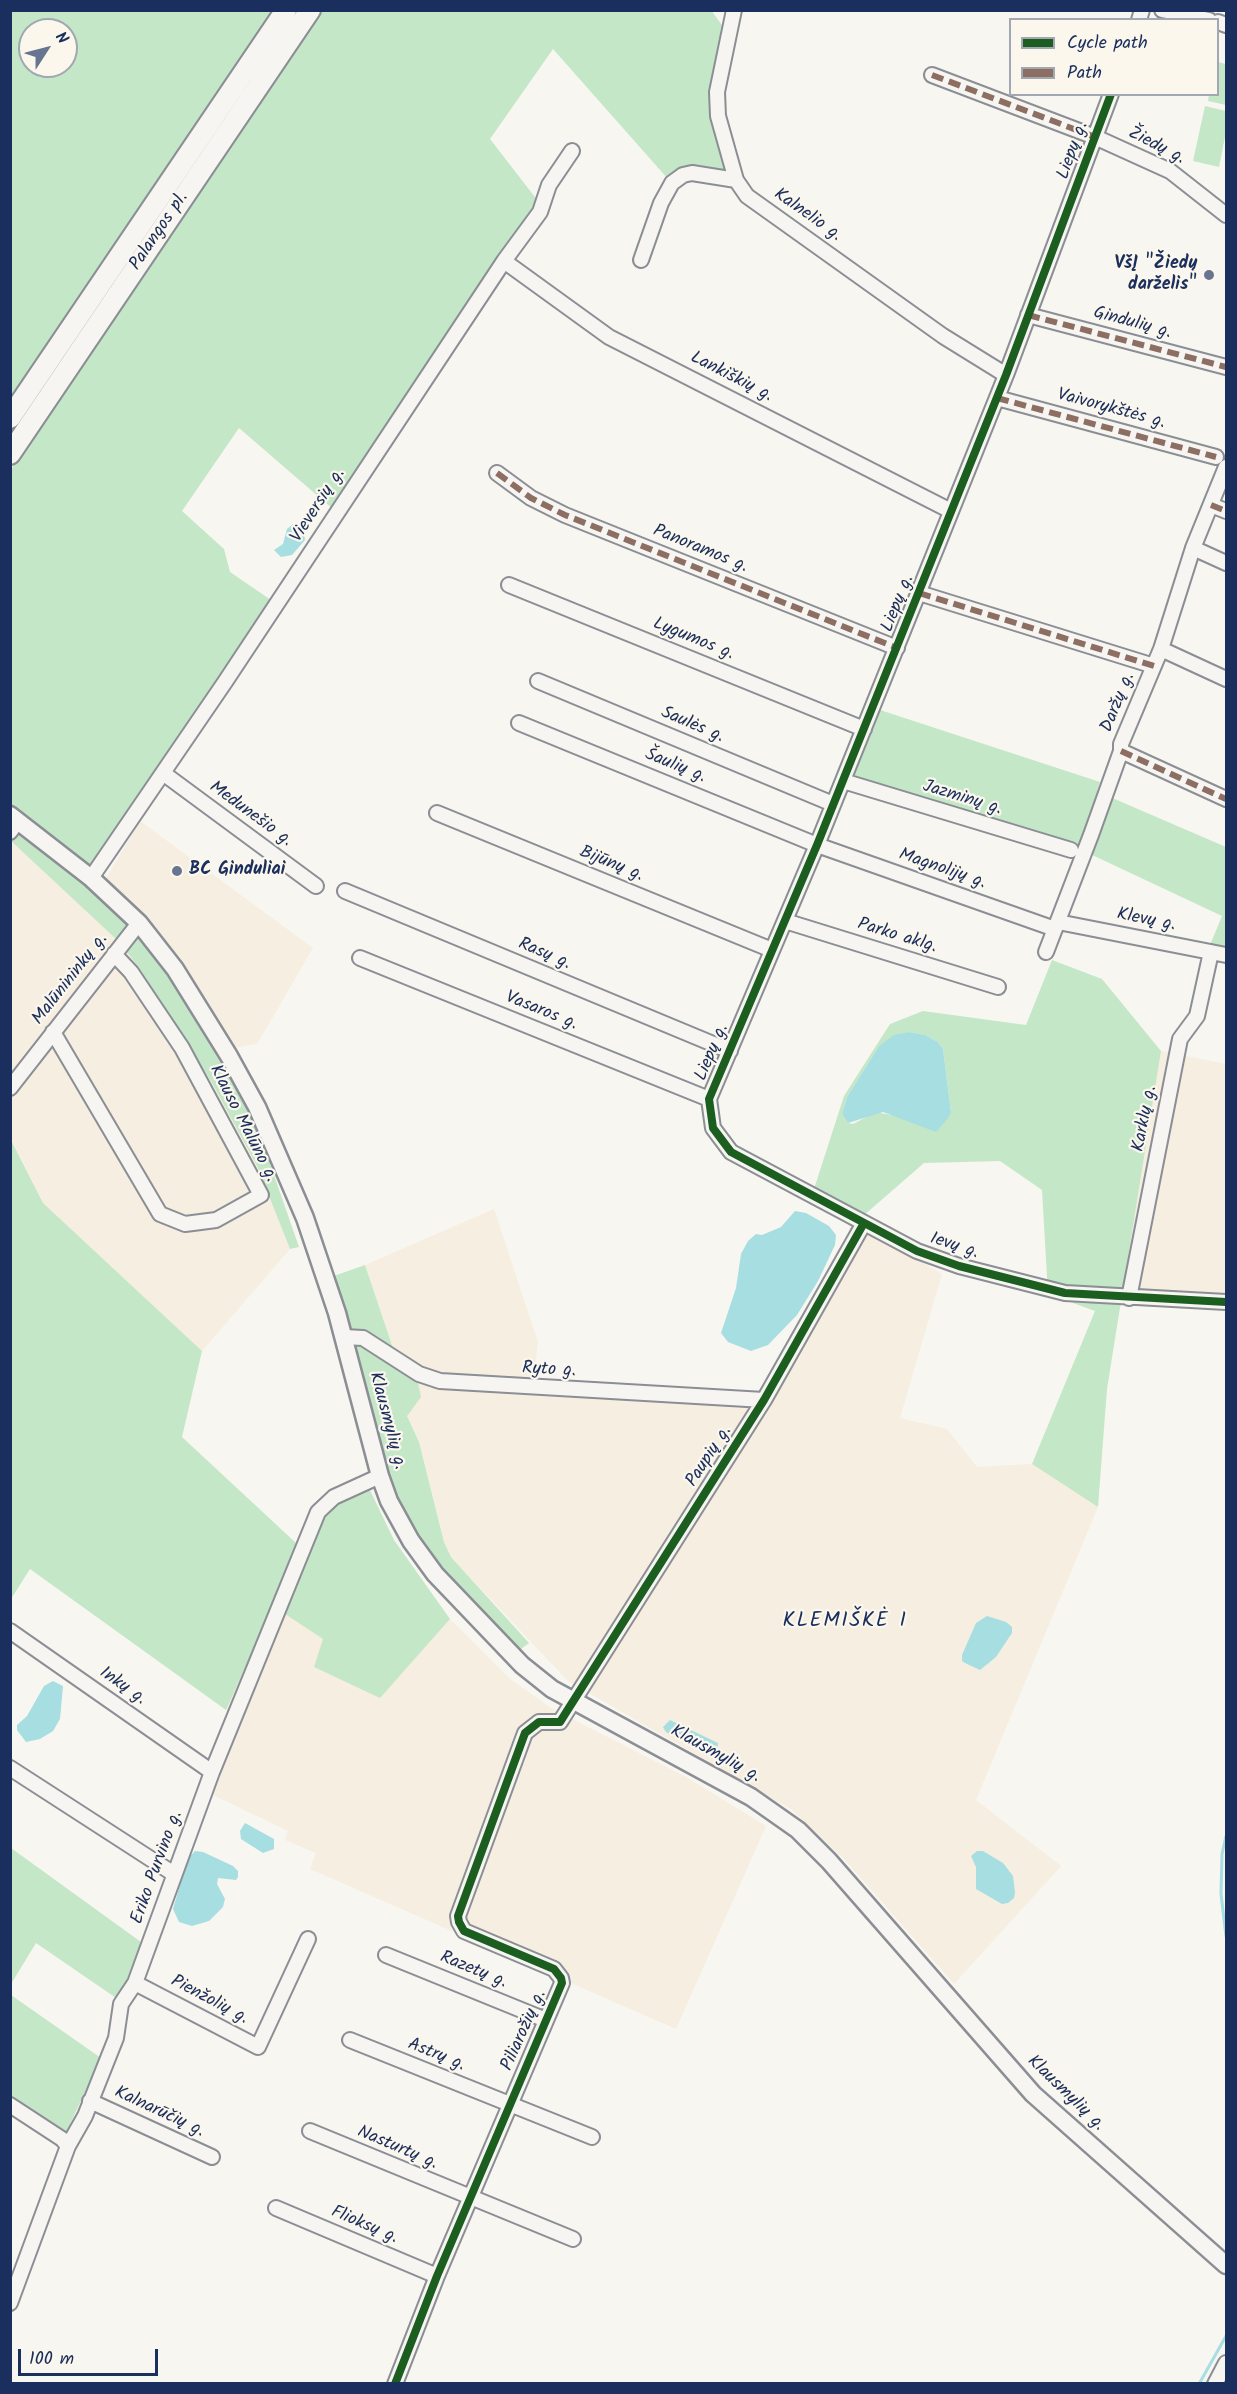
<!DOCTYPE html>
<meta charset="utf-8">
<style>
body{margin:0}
#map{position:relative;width:1237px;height:2394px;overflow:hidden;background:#f8f6f0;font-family:Kalam,sans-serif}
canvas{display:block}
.frame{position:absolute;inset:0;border:12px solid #1b2f5e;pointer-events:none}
.legend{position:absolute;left:1009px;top:18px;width:210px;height:78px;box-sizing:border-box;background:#fbf7ec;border:2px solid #a1a7b3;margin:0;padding:8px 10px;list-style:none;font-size:18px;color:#1b2f5e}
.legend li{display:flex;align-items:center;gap:12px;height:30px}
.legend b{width:30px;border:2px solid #a1a7b3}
.north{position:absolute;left:18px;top:18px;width:60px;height:60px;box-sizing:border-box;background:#fbf7ec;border:2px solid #a1a7b3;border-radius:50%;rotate:54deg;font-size:16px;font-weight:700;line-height:24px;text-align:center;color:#1b2f5e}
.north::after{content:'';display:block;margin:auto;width:21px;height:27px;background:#687591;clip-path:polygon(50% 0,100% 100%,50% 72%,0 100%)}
.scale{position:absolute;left:18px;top:2349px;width:140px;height:27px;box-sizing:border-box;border:3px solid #1b2f5e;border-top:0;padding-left:8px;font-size:18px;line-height:21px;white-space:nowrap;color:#1b2f5e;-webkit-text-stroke:4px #fbf7ec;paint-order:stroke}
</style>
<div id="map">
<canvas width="1237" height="2394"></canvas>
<div class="frame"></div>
<ul class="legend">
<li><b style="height:8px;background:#1b5e20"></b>Cycle path</li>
<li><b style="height:8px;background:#8d6e63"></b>Path</li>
</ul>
<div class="north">N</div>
<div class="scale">100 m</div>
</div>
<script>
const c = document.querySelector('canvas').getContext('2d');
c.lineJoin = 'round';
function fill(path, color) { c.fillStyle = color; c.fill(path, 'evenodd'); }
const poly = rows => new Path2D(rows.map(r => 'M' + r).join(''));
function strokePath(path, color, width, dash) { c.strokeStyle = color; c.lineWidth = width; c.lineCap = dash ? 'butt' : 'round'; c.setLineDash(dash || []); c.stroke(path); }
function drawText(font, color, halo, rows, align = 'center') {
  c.font = font + ' Kalam,sans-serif'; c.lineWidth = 4.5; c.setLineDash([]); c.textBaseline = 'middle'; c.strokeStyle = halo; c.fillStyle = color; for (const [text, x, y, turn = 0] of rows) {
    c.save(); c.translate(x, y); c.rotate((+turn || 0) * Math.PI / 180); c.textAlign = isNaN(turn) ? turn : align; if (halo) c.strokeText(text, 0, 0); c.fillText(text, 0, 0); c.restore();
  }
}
fill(poly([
 [140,821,313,948,257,1044,233,1048,105,880],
 [11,841,116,939,138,966,212,1083,257,1166,290,1249,202,1351,43,1203,11,1138],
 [1161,1051,1226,1064,1226,1296,1123,1288],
 [494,1209,538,1342,532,1390,752,1404,851,1236,847,1219,942,1274,900,1418,947,1429,977,1467,1032,1464,1098,1507,976,1800,1061,1866,954,1984,844,1859,791,1809,568,1681,451,1557,444,1541,419,1442,407,1416,400,1369,365,1265],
 [273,1605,323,1639,379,1698,450,1619,510,1679,551,1708,686,1777,766,1826,676,2029,310,1869,316,1853,285,1840,288,1831,211,1794,241,1720,226,1710]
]), '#f6eee0');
fill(poly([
 [711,10,724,28,712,92,730,172,668,179,553,49,490,139,538,201,334,510,239,428,182,511,224,549,230,572,271,600,213,692,98,861,86,868,11,807,10,471,322,11],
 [10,11,273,11,11,399,10,399],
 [30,30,66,30,66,66,30,66],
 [1218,62,1226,64,1226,105,1208,101,1209,95,1218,94],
 [1205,106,1226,111,1226,132,1219,167,1193,161],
 [877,709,1100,782,1097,791,1102,794,1081,851,851,777],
 [1110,797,1226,847,1226,948,1210,945,1222,916,1088,853],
 [10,823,105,896,138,931,203,1029,259,1132,299,1247,290,1249,257,1166,212,1083,138,966,116,939,11,841],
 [1052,960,1102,979,1161,1051,1107,1389,1098,1507,1032,1464,1095,1311,1048,1294,1042,1190,1000,1161,924,1163,863,1216,814,1189,844,1096,890,1024,923,1011,1026,1025],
 [910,1032,925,1035,938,1042,943,1049,951,1112,891,1115,876,1112,853,1124,848,1123,842,1114,847,1097,879,1046],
 [10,1138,43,1203,202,1351,182,1437,296,1543,326,1502,366,1482,394,1540,450,1619,380,1698,314,1667,323,1639,273,1606,226,1710,30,1569,11,1599],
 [365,1265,400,1369,418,1383,421,1397,407,1416,419,1442,444,1542,451,1557,529,1643,521,1649,513,1646,440,1567,412,1527,392,1486,331,1277],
 [11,1848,141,1942,119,2000,36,1943,11,1984],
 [11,1995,101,2058,63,2139,11,2101]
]), '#c4e7c7');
fill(poly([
 [293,524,303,528,305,540,292,555,281,557,274,550,283,544,287,529],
 [910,1032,925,1035,938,1042,943,1049,951,1112,948,1118,936,1132,883,1112,848,1123,842,1114,847,1097,879,1046,894,1035],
 [795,1211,806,1213,829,1226,836,1235,835,1245,818,1281,797,1315,768,1345,751,1351,728,1342,721,1333,736,1288,741,1254,748,1241,756,1234,762,1235,781,1227],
 [987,1616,1006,1622,1012,1627,1012,1633,996,1657,980,1670,965,1663,962,1661,962,1655,976,1623],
 [53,1681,63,1686,60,1719,53,1731,40,1739,26,1742,17,1730,17,1725,27,1716,44,1686],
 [670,1720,718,1743,717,1756,714,1757,666,1732,663,1727],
 [245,1823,274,1839,274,1849,263,1853,241,1839,240,1831],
 [195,1851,203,1852,233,1866,238,1871,238,1877,236,1880,218,1878,217,1884,225,1899,223,1907,209,1921,192,1926,179,1922,173,1909,188,1858],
 [977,1851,983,1851,1003,1863,1013,1876,1015,1892,1014,1898,1008,1903,1002,1904,976,1889,976,1867,971,1856]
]), '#a6dee1');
strokePath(poly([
 [1226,1836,1222,1854,1221,1894,1226,1936],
 [1199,2384,1226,2336]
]), '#a6dee1', 3);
const minor = poly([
 [734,10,717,92,718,116,736,180,747,196,943,336,1006,375],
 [1162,10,1209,20],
 [1139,20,1142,10],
 [1218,22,1226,25],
 [932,75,1095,137,1170,171,1226,215],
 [1111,94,1006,375,817,845,709,1099,713,1128,731,1152,917,1251,959,1266,1065,1293,1226,1302],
 [641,260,661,203,672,183,683,175,692,173,736,180],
 [504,261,609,337,951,511],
 [1028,315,1226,367],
 [997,398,1216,457],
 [497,473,531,498,565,515,897,648],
 [1211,505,1226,511],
 [1193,548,1226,563],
 [509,585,864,729],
 [919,593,1154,666],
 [1161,649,1226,679],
 [538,681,833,804],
 [519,723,817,845,1055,929],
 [1121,751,1226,799],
 [163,773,316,886],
 [843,781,1071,850],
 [437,813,772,950],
 [10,832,18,821],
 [91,878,225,682,504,261,540,212,549,185,572,151],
 [345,891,730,1051],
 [785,921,998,987],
 [1058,922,1226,955],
 [1046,952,1091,835,1121,751,1121,744,1161,649,1193,548,1226,467],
 [360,958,709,1099],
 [53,1032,160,1214,185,1224,216,1220,261,1195,182,1048,131,972,114,954],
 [10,1088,139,923],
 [1129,1298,1180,1039,1197,1016,1211,952],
 [344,1337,363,1338,419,1374,440,1381,764,1400],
 [10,1631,212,1772],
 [10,1768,174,1874],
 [386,1955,546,2020],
 [135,1983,258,2047,308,1939],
 [350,2040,592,2137],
 [90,2101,212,2157],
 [10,2105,62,2139,68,2146],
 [310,2131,573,2239],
 [276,2208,437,2276],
 [10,2303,68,2146,85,2116,116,2038,121,2004,135,1983,212,1772,318,1512,334,1497,380,1476],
 [395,2384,437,2276,562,1983,561,1978,554,1969,464,1931,459,1922,458,1916,525,1733,539,1722,560,1722,764,1400,864,1223],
 [1215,2384,1226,2363]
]);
const major = poly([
 [10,815,91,878,139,923,175,969,229,1056,257,1107,305,1218,337,1313,380,1476,389,1501,411,1541,435,1574,522,1665,552,1689,751,1797,798,1830,829,1861,1033,2094,1226,2265]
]);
const highway = poly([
 [10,418,286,10],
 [10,454,310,10]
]);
strokePath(minor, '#8b8e94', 18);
strokePath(major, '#8b8e94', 21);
strokePath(highway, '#8b8e94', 24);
strokePath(minor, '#f6f5f1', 14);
strokePath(major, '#f6f5f1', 16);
strokePath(highway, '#f6f5f1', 20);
strokePath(poly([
 [932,75,1095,137],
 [1028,315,1226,367],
 [997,398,1216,457],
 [497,473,531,498,565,515,897,648],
 [1211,505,1226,511],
 [919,593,1154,666],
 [1121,751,1226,799]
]), '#8d6e63', 6, [12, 6]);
strokePath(poly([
 [1111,94,1006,375,817,845,709,1099,713,1128,731,1152,917,1251,959,1266,1065,1293,1226,1302],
 [395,2384,437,2276,562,1983,561,1978,554,1969,464,1931,459,1922,458,1916,525,1733,539,1722,560,1722,764,1400,864,1223]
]), '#1b5e20', 8);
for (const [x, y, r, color] of [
 [1209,275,6,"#687591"],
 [177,871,6,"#687591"]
]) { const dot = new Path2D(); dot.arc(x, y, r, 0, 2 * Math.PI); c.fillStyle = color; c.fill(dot); strokePath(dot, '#fbf7ec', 2); }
drawText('18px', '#1b2f5e', '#fbf7ec', [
 ["Žiedų g.",1156,147,27],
 ["Liepų g.",1074,151,-70],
 ["Kalnelio g.",807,216,35],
 ["Palangos pl.",160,232,-56],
 ["Gindulių g.",1132,324,15],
 ["Lankiškių g.",731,378,27],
 ["Vaivorykštės g.",1111,410,15],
 ["Vieversių g.",319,506,-57],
 ["Panoramos g.",700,550,22],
 ["Liepų g.",899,604,-68],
 ["Lygumos g.",693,640,22],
 ["Daržų g.",1119,703,-68],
 ["Saulės g.",692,726,23],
 ["Šaulių g.",675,767,22],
 ["Jazminų g.",962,799,17],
 ["Medunešio g.",250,815,36],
 ["Bijūnų g.",611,865,22],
 ["Magnolijų g.",942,870,19],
 ["Klevų g.",1146,921,11],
 ["Parko aklg.",897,937,17],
 ["Rasų g.",544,955,23],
 ["Malūnininkų g.",71,980,-52],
 ["Vasaros g.",541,1012,22],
 ["Liepų g.",713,1053,-67],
 ["Karklų g.",1146,1119,-79],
 ["Klauso Malūno g.",242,1124,63],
 ["Ievų g.",954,1247,18],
 ["Ryto g.",549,1371,3],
 ["Klausmylių g.",386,1421,75],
 ["Paupių g.",710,1457,-57],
 ["Inkų g.",122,1687,35],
 ["Klausmylių g.",715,1755,29],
 ["Eriko Purvino g.",158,1868,-70],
 ["Razetų g.",473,1971,22],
 ["Pienžolių g.",209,2001,28],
 ["Piliarožių g.",525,2031,-66],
 ["Astrų g.",436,2056,22],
 ["Klausmylių g.",1065,2094,44],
 ["Kalnarūčių g.",159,2113,25],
 ["Nasturtų g.",397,2149,23],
 ["Flioksų g.",364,2226,23]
]);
drawText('bold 18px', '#1b2f5e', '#fbf7ec', [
 ["VšĮ \"Žiedų",1197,265],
 ["darželis\"",1197,286],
 ["BC Ginduliai",189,871,"left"]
], 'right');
c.letterSpacing = '1.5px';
drawText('21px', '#1b2f5e', '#fbf7ec', [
 ["KLEMIŠKĖ I",845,1622]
]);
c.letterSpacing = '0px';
</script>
